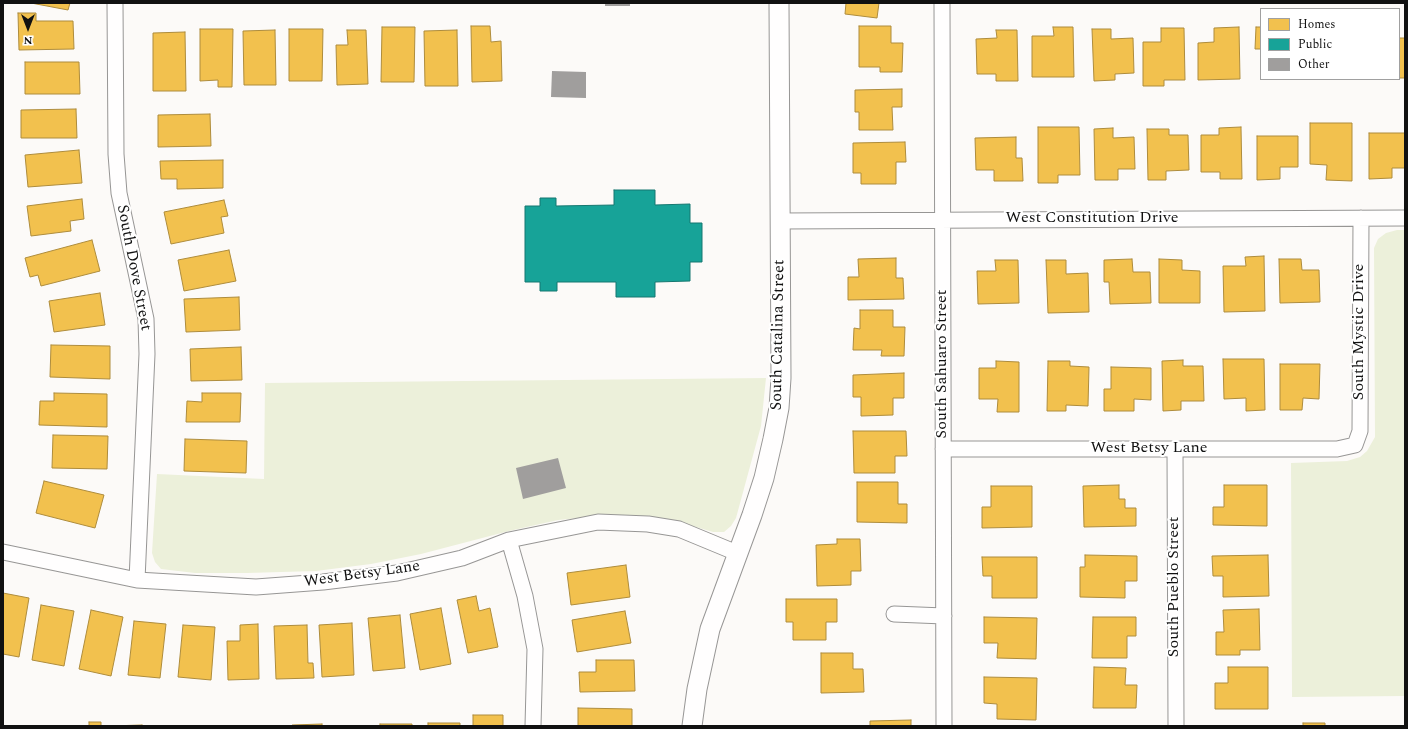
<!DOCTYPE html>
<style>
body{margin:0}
#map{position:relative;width:1408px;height:729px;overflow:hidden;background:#fcfaf8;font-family:Spectral,serif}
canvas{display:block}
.frame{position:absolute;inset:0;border:4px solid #111;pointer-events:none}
.legend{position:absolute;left:1260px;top:8px;width:140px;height:72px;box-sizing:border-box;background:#fff;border:1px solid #a0a0a0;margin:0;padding:5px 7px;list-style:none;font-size:12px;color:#111}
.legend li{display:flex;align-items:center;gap:8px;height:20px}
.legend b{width:20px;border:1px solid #a0a0a0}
.north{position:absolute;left:8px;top:8px;width:40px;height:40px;-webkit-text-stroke:3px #fff;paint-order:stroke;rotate:180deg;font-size:11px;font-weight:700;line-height:16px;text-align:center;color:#111}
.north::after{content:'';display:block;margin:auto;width:14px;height:18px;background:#111;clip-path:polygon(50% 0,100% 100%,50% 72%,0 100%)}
</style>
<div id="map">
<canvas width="1408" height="729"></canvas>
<div class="frame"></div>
<ul class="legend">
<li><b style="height:11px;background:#f2c14e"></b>Homes</li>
<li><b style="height:11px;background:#17a398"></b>Public</li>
<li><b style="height:11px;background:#a09e9d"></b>Other</li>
</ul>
<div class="north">N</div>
</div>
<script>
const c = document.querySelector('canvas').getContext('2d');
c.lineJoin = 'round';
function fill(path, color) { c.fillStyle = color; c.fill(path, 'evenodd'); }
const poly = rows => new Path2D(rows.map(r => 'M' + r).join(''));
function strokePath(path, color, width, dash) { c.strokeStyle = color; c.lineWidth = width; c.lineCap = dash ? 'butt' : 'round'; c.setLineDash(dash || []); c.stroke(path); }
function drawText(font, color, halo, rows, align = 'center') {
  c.font = font + ' Spectral,serif'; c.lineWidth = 4; c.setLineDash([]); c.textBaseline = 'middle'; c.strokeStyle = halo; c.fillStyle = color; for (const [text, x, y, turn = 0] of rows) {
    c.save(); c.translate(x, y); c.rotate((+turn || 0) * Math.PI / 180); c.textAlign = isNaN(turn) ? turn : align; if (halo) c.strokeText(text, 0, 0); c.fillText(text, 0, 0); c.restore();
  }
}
fill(poly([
 [1397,230,1405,230,1405,696,1292,697,1291,463,1347,461,1360,457,1367,451,1375,437,1374,248,1378,239,1386,233],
 [766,378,761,426,736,518,731,526,724,532,713,532,669,519,611,515,558,520,509,531,421,554,371,564,316,571,247,573,195,573,161,569,155,562,152,553,157,474,264,479,265,383]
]), '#ecf0da');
const homes = poly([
 [31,3,70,3,68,10,31,3],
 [846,3,879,3,877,18,845,14,846,3],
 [18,13,36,13,36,21,73,21,74,49,19,50,18,13],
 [471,26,490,26,491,42,501,41,502,81,472,82,471,26],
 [859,26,891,26,891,43,903,43,902,72,880,72,880,67,859,67,859,26],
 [382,27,415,27,414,82,381,82,382,27],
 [1053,27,1073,27,1074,77,1032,77,1032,36,1054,36,1053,27],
 [1239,27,1240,79,1198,80,1198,43,1214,42,1214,28,1239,27],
 [1256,27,1261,27,1261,49,1255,49,1256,27],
 [1161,28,1184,28,1185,80,1164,80,1164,86,1143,86,1143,42,1161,42,1161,28],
 [200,29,233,29,232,87,218,87,218,80,200,81,200,29],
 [289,29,323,29,322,81,289,81,289,29],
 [1092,29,1111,29,1111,39,1133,38,1134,73,1115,74,1115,80,1094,81,1092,29],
 [275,30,276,85,244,85,243,31,275,30],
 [347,30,366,30,368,84,337,85,336,45,348,45,347,30],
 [457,30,458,86,425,86,424,31,457,30],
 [996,30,1017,30,1018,81,996,81,996,74,977,74,976,39,997,38,996,30],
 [185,32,186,91,153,91,153,33,185,32],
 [1399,38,1405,38,1405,78,1399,78,1399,38],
 [25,62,79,62,80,94,25,94,25,62],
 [902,89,902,107,892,107,893,130,859,130,859,112,855,112,855,90,902,89],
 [76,109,77,138,21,138,21,110,76,109],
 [210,114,211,146,158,147,158,115,210,114],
 [1310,123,1352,123,1352,181,1326,180,1327,165,1310,164,1310,123],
 [1038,127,1079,127,1080,175,1058,175,1058,183,1038,183,1038,127],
 [1241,127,1242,179,1220,179,1220,172,1201,172,1201,135,1219,135,1219,128,1241,127],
 [1113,128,1113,138,1134,137,1135,169,1118,169,1118,180,1095,180,1094,129,1113,128],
 [1147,129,1169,129,1169,135,1188,135,1189,170,1166,171,1166,180,1148,180,1147,129],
 [1369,133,1405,133,1405,168,1392,168,1392,178,1369,179,1369,133],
 [1257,136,1298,136,1298,167,1280,167,1280,179,1257,180,1257,136],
 [1016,137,1016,158,1022,158,1023,181,994,181,994,170,976,170,975,138,1016,137],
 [905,142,906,162,896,162,896,184,861,184,861,173,853,173,853,143,905,142],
 [79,150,82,183,28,187,25,155,79,150],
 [223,160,223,188,177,189,177,179,161,179,160,161,223,160],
 [82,199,84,219,70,221,71,231,31,236,27,206,82,199],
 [224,200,228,216,221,217,224,233,171,244,164,212,224,200],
 [92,240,100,271,41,286,38,275,30,277,25,258,92,240],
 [229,250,236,281,184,291,178,260,229,250],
 [1264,256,1265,311,1224,312,1223,266,1246,266,1245,257,1264,256],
 [896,258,896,278,903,278,904,299,848,300,848,277,859,277,858,259,896,258],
 [1132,259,1133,272,1150,272,1151,303,1110,304,1109,282,1104,282,1104,260,1132,259],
 [1159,259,1182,260,1182,270,1200,271,1200,303,1159,303,1159,259],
 [1279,259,1301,259,1302,270,1319,270,1320,302,1280,303,1279,259],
 [995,260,1018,260,1019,303,978,304,977,271,996,271,995,260],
 [1046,260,1066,260,1066,274,1088,273,1089,312,1048,313,1046,260],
 [100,293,105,325,54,332,49,301,100,293],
 [239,297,240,330,186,332,184,299,239,297],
 [860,310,893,310,893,327,905,327,904,356,881,356,882,350,853,350,854,328,860,329,860,310],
 [51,345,110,346,110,379,50,377,51,345],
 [241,347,242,380,191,381,190,349,241,347],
 [1223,359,1264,359,1265,410,1246,411,1246,398,1224,399,1223,359],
 [1183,360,1183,366,1203,366,1204,401,1181,401,1181,410,1163,411,1162,361,1183,360],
 [996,361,1019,362,1019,412,997,412,998,399,979,399,979,368,996,368,996,361],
 [1048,361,1070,361,1070,366,1089,367,1088,406,1066,405,1066,411,1047,411,1048,361],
 [1280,364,1320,364,1319,399,1303,398,1302,410,1280,410,1280,364],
 [1111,367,1151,368,1151,400,1134,399,1134,411,1104,411,1104,389,1111,389,1111,367],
 [904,373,904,398,893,398,893,415,861,416,861,397,853,397,853,375,904,373],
 [54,393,107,394,107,427,39,425,40,401,54,401,54,393],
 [202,393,241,393,240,422,186,422,187,401,202,402,202,393],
 [853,431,906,431,907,456,895,456,895,473,854,473,853,431],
 [53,435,108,436,107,469,52,468,53,435],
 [185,439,247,441,246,473,184,471,185,439],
 [44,481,104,495,95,528,36,513,44,481],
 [857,482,898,482,898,504,907,504,907,523,857,522,857,482],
 [1119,485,1119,499,1125,499,1125,508,1136,508,1136,526,1084,527,1083,486,1119,485],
 [1224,485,1267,485,1267,526,1213,525,1213,507,1224,507,1224,485],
 [991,486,1032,486,1032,527,982,528,982,507,991,507,991,486],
 [837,539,860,539,861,571,851,571,851,585,817,586,816,545,837,544,837,539],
 [1085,555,1137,556,1137,581,1125,581,1125,598,1080,597,1080,567,1085,567,1085,555],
 [1268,555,1269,596,1223,597,1223,576,1213,576,1212,556,1268,555],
 [982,557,1037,557,1037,598,992,598,992,576,983,576,982,557],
 [626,565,630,597,571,605,567,573,626,565],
 [3,593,29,598,19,657,3,654,3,593],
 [476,596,479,611,490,608,498,647,468,653,457,600,476,596],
 [786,599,837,599,837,622,826,622,826,640,793,640,793,622,786,622,786,599],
 [41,605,74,611,64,666,32,660,41,605],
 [441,608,451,664,420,670,410,614,441,608],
 [1259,609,1260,650,1240,650,1240,655,1216,655,1216,632,1224,632,1223,610,1259,609],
 [91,610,123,617,111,676,79,669,91,610],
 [625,611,631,643,577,652,572,620,625,611],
 [400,615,405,668,373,671,368,618,400,615],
 [984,617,1037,618,1036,659,997,658,998,643,984,643,984,617],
 [1093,617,1136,617,1136,636,1127,636,1127,658,1092,658,1093,617],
 [134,621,166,624,160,678,128,675,134,621],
 [352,623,354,675,322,677,319,625,352,623],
 [258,624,259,679,228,680,227,641,240,641,240,625,258,624],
 [183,625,215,627,211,680,178,677,183,625],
 [307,625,308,663,313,663,314,678,276,679,274,626,307,625],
 [821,653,853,653,853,669,863,669,864,692,821,693,821,653],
 [596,660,634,660,635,691,580,692,579,672,596,672,596,660],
 [1094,667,1126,668,1125,685,1137,685,1136,708,1093,708,1094,667],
 [1228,667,1268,667,1268,709,1215,709,1215,683,1228,683,1228,667],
 [984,677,1037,678,1036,720,997,719,997,704,984,703,984,677],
 [578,708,632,709,632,726,578,726,578,708],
 [473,715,503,715,503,726,473,726,473,715],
 [911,720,911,726,870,726,870,721,911,720],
 [89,722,101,722,101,726,89,726,89,722],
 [428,723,460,723,460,726,428,726,428,723],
 [1303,723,1325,723,1325,726,1303,726,1303,723],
 [322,724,322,726,292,726,292,725,322,724],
 [380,724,412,724,412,726,380,726,380,724],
 [142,725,142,726,110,726,142,725]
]);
fill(homes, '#f2c14e');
strokePath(homes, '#ae8c3c', 1);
const public = poly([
 [614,190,655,190,655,205,690,204,690,223,702,223,702,262,690,262,690,281,655,282,655,297,616,297,616,282,557,282,557,291,540,291,540,282,525,282,525,206,540,206,540,198,556,198,556,206,614,205,614,190]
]);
fill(public, '#17a398');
strokePath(public, '#157770', 1);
fill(poly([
 [605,3,630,3,630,6,605,6],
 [552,71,586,72,586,98,551,97],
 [558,458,566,488,523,499,516,468]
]), '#a09e9d');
const minor = poly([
 [115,3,116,154,119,193,146,319,147,354,137,580],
 [942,3,944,726],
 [780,221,1405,218],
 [943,449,1337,449,1355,445,1360,431,1361,218],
 [1175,449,1176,726],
 [509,540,525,596,535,649,533,726],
 [3,552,137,580,256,587,323,582,397,573,462,558,509,540,598,522,648,524,679,529,737,553],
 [894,614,944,616]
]);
const tertiary = poly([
 [692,726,697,689,710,629,752,515,764,478,773,439,779,408,781,378,779,3]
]);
strokePath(minor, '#979695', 17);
strokePath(tertiary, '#979695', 21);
strokePath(minor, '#fffefe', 15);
strokePath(tertiary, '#fffefe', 19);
drawText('16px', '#111', '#fff', [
 ["West Constitution Drive",1092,219],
 ["South Dove Street",133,268,79],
 ["South Mystic Drive",1360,332,-90],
 ["South Catalina Street",779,335,-89],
 ["South Sahuaro Street",943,364,-90],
 ["West Betsy Lane",1149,449],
 ["West Betsy Lane",362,575,-8],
 ["South Pueblo Street",1175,587,-90]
]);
</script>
